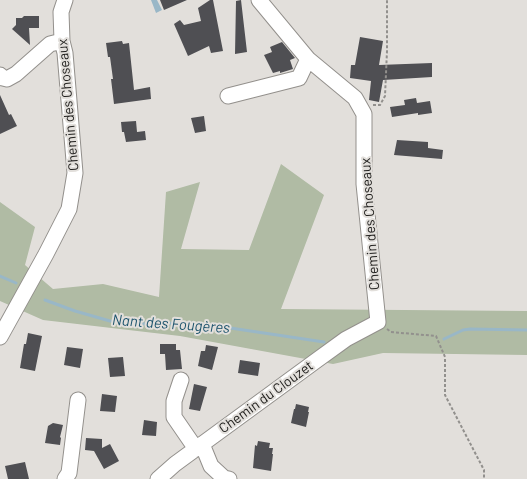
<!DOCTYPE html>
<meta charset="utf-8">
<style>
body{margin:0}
canvas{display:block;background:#e2dfdb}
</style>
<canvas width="527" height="479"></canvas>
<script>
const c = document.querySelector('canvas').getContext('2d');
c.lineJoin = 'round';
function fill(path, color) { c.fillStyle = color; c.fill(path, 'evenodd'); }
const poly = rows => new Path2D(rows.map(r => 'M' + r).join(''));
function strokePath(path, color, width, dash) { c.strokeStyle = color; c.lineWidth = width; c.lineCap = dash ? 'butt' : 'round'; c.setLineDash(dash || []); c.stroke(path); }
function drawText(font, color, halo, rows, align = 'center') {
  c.font = font + ' Barlow,sans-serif'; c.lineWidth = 4; c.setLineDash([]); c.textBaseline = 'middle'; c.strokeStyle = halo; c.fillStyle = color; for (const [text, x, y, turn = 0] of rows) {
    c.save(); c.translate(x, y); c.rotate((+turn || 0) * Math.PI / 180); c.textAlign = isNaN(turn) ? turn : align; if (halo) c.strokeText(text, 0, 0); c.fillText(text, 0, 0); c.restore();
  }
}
fill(poly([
 [281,164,324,195,281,309,527,311,527,355,383,353,333,364,180,336,43,320,0,301,0,202,35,227,25,265,53,289,103,284,159,297,166,192,200,182,181,249,249,250]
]), '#b0bba4');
fill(poly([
 [151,0,157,0,162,10,156,13]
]), '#99b7c7');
strokePath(poly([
 [0,276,16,283],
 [45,300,75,311,110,321,132,324,192,323,217,326,324,342],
 [444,339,463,330,470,329,527,330]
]), '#99b7c7', 3);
fill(poly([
 [160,0,187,0,164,10],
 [210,0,213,0,223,51,211,53,209,46,188,56,174,24,180,20,184,25,201,21,198,8],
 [241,0,247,52,235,54,236,1],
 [24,16,39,16,39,28,29,28,30,45,12,29,16,25,16,18,22,18],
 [360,37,383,41,379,65,432,63,432,77,383,80,379,102,369,100,371,81,350,78,351,65,355,65],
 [122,41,123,44,129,43,134,90,150,87,151,99,114,104,111,79,113,79,110,57,108,57,106,43],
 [282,42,295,58,290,60,293,69,280,73,280,71,273,73,264,55,272,52,270,47],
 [0,95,9,115,11,114,17,126,0,134],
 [416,98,417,103,430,101,432,113,418,115,418,113,392,117,390,107,405,105,404,100],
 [204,116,206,131,195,133,191,118],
 [136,121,137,132,145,131,146,140,126,142,124,132,122,132,121,122],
 [397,140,428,142,428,148,443,150,442,159,394,155],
 [28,333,42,336,35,371,20,368,24,344,26,344],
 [160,344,176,344,176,350,180,350,182,369,166,370,165,354,160,354],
 [206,345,218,347,212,370,198,366,201,351,205,351],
 [67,347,83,349,80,368,64,365],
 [123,357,125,376,110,377,108,358],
 [240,360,260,363,258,376,238,373],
 [194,384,207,387,200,411,189,409],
 [102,394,117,396,115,412,100,411],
 [296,404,309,407,308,412,309,412,306,427,291,423,294,409,295,409],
 [144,420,157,422,156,436,142,435],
 [53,423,63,425,60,437,61,438,60,445,45,443,48,426],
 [86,438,102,439,102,448,110,444,119,461,104,469,94,451,85,450],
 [258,441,270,443,269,448,273,448,272,454,273,454,271,471,253,468,255,445,257,446],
 [25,462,29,479,8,479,5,466]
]), '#4f4f53');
const minor = poly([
 [0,75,3,78,7,79,16,74,50,44,62,41],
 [228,96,299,78,308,59],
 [0,337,46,254,69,209,75,173,65,53,62,41,61,12,65,0],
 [181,380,174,401,174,417,196,449],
 [202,444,211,466,224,478,229,479],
 [65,479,69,473,78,400],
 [158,479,175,464,317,360,346,339,378,322,364,184,364,114,355,98,308,59,259,0]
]);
strokePath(minor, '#93908c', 17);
strokePath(poly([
 [373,105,380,105,385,96,387,51,387,0],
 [387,329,391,332,436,336,445,357,445,395,484,470,484,479]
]), '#92908d', 2, [3, 2]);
strokePath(minor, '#fff', 15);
drawText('14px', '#232220', '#e2dfdb', [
 ["Chemin des Choseaux",68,105,-95],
 ["Chemin des Choseaux",370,224,-94],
 ["Chemin du Clouzet",266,397,-36]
]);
drawText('italic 15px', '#1d546d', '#e2dfdb', [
 ["Nant des Fougères",171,324,4]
]);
</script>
